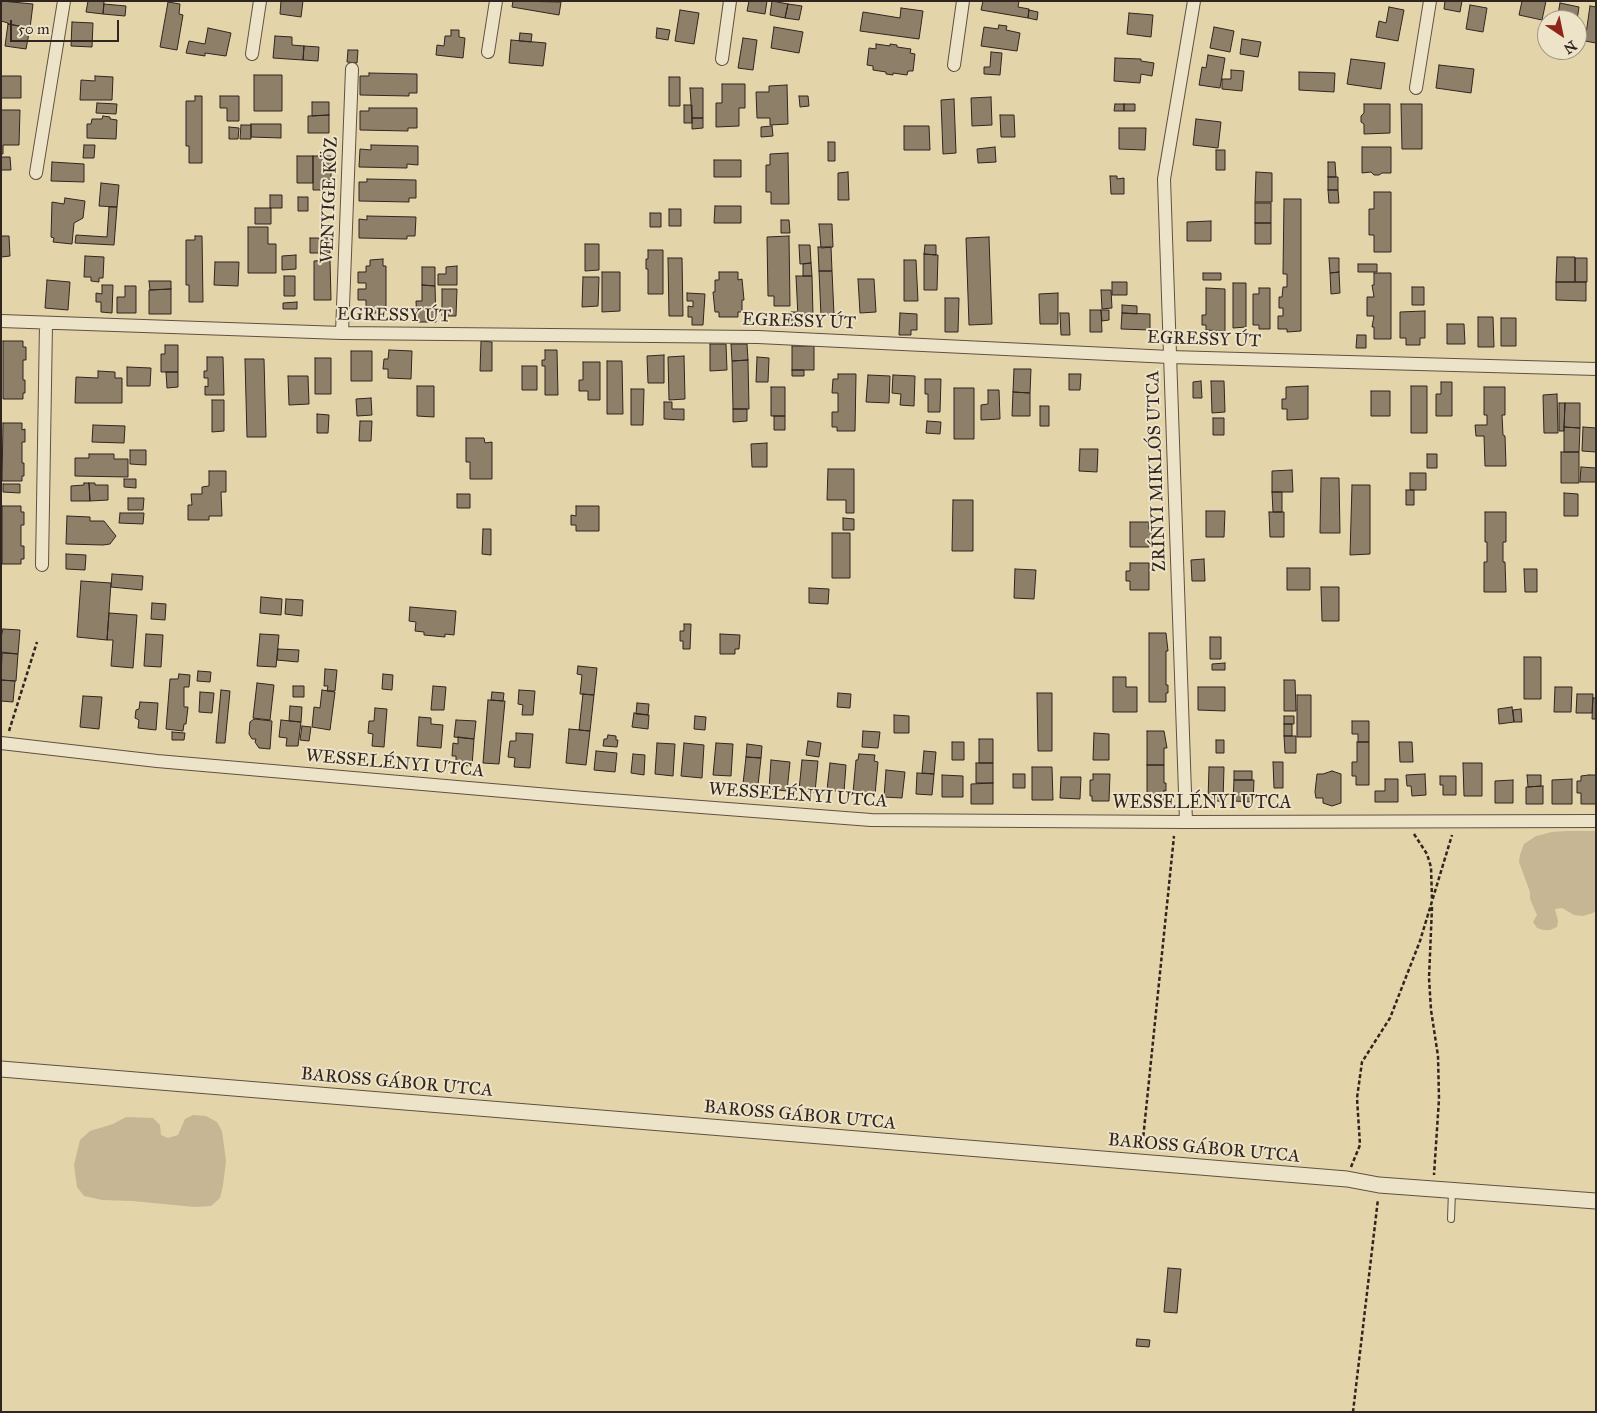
<!DOCTYPE html>
<meta charset="utf-8">
<style>
body{margin:0}
#map{position:relative;width:1597px;height:1413px;overflow:hidden;background:#e4d4aa;font-family:"IM FELL Great Primer",serif}
canvas{display:block}
.frame{position:absolute;inset:0;border:2px solid #312520;pointer-events:none}
.north{position:absolute;left:1537px;top:10px;width:50px;height:50px;box-sizing:border-box;background:#ede3c8;border:1px solid #a29785;border-radius:50%;rotate:146deg;font-size:14px;font-weight:700;line-height:20px;text-align:center;color:#312520}
.north::after{content:'';display:block;margin:auto;width:18px;height:22px;background:#8f2418;clip-path:polygon(50% 0,100% 100%,50% 72%,0 100%)}
.scale{position:absolute;left:10px;top:20px;width:109px;height:22px;box-sizing:border-box;border:2px solid #312520;border-top:0;padding-left:6px;font-size:15px;line-height:18px;white-space:nowrap;color:#312520;-webkit-text-stroke:4px #ede3c8;paint-order:stroke}
</style>
<div id="map">
<canvas width="1597" height="1413"></canvas>
<div class="frame"></div>
<div class="north">N</div>
<div class="scale">50 m</div>
</div>
<script>
const c = document.querySelector('canvas').getContext('2d');
c.lineJoin = 'round';
function fill(path, color) { c.fillStyle = color; c.fill(path, 'evenodd'); }
const poly = rows => new Path2D(rows.map(r => 'M' + r).join(''));
function strokePath(path, color, width, dash) { c.strokeStyle = color; c.lineWidth = width; c.lineCap = dash ? 'butt' : 'round'; c.setLineDash(dash || []); c.stroke(path); }
function drawText(font, color, halo, rows, align = 'center') {
  c.font = font + ' "IM FELL Great Primer",serif'; c.lineWidth = 4; c.setLineDash([]); c.textBaseline = 'middle'; c.strokeStyle = halo; c.fillStyle = color; for (const [text, x, y, turn = 0] of rows) {
    c.save(); c.translate(x, y); c.rotate((+turn || 0) * Math.PI / 180); c.textAlign = isNaN(turn) ? turn : align; if (halo) c.strokeText(text, 0, 0); c.fillText(text, 0, 0); c.restore();
  }
}
fill(poly([
 [1567,831,1596,831,1596,910,1593,913,1583,916,1574,915,1562,908,1555,909,1558,921,1557,927,1550,930,1543,930,1537,928,1533,922,1537,915,1530,899,1530,892,1519,862,1520,855,1524,844,1536,836,1552,832],
 [193,1115,206,1116,217,1122,222,1131,226,1161,223,1185,220,1198,211,1206,195,1207,132,1201,102,1200,84,1196,77,1187,74,1165,80,1140,90,1131,113,1124,126,1117,153,1118,160,1125,161,1135,168,1138,178,1135,185,1119]
]), '#c6b693');
const building = poly([
 [1,1,33,4,30,28,8,24,8,23,1,21,1,1],
 [88,1,104,1,103,14,86,12,88,1],
 [281,1,303,1,301,17,280,14,281,1],
 [513,1,561,2,559,15,512,7,513,1],
 [749,1,767,1,765,14,747,11,749,1],
 [772,1,788,4,785,18,770,15,772,1],
 [983,1,1019,1,1018,7,1029,9,1028,18,981,10,983,1],
 [1445,1,1462,1,1460,12,1444,9,1445,1],
 [1522,1,1546,1,1542,20,1519,15,1522,1],
 [168,2,180,4,179,14,183,15,177,50,160,47,168,2],
 [1560,3,1579,7,1577,20,1557,20,1560,3],
 [104,4,126,6,125,16,103,14,104,4],
 [788,4,802,6,799,20,785,18,788,4],
 [1470,5,1487,8,1483,32,1466,29,1470,5],
 [1590,6,1596,7,1596,43,1585,41,1590,6],
 [1389,7,1404,10,1398,41,1376,37,1379,21,1386,23,1389,7],
 [901,8,923,11,919,39,860,31,863,12,900,18,901,8],
 [680,10,699,13,694,44,675,41,680,10],
 [1029,10,1038,12,1037,20,1028,18,1029,10],
 [1129,13,1153,15,1151,37,1127,34,1129,13],
 [72,22,93,23,92,47,71,46,72,22],
 [8,24,30,28,26,49,5,46,8,24],
 [999,25,1007,26,1006,30,1020,33,1017,51,981,46,984,27,998,29,999,25],
 [774,27,803,32,799,53,771,48,774,27],
 [1214,27,1234,31,1230,52,1210,48,1214,27],
 [208,28,231,33,226,56,205,53,205,56,186,53,189,41,205,44,208,28],
 [657,28,670,30,668,40,656,38,657,28],
 [451,30,459,30,459,37,465,38,463,58,436,55,437,45,444,46,445,36,451,36,451,30],
 [520,33,532,34,531,42,519,41,520,33],
 [275,36,292,37,292,45,304,46,303,60,273,58,275,36],
 [743,38,757,40,753,70,738,68,743,38],
 [1242,39,1261,42,1258,57,1240,54,1242,39],
 [511,40,546,43,543,66,509,63,511,40],
 [876,44,890,46,890,44,897,45,897,47,911,49,910,53,915,54,913,71,908,71,907,75,893,73,893,75,886,74,886,72,873,70,873,66,867,65,869,48,876,49,876,44],
 [304,46,319,47,318,61,303,60,304,46],
 [348,50,358,50,357,63,347,62,348,50],
 [991,52,1002,53,1000,75,984,74,984,67,990,67,991,52],
 [1208,55,1225,58,1220,88,1199,85,1202,67,1206,68,1208,55],
 [1115,58,1141,59,1141,61,1154,63,1152,76,1141,74,1140,83,1114,81,1115,58],
 [1351,59,1385,63,1381,89,1347,84,1351,59],
 [1439,65,1474,69,1471,93,1436,88,1439,65],
 [1231,70,1244,71,1242,91,1222,89,1222,79,1231,79,1231,70],
 [1299,72,1335,73,1334,92,1299,90,1299,72],
 [369,73,417,74,417,93,409,93,409,96,360,95,360,76,369,76,369,73],
 [254,75,282,75,282,111,254,111,254,75],
 [1,76,21,76,21,98,1,98,1,76],
 [95,76,113,77,112,100,80,100,81,80,95,81,95,76],
 [669,77,680,77,680,106,669,106,669,77],
 [722,84,745,84,745,108,739,108,739,126,716,127,716,103,722,103,722,84],
 [787,85,788,124,770,125,770,118,757,118,756,92,769,92,769,86,787,85],
 [690,88,703,88,703,118,692,118,690,88],
 [195,96,202,96,202,163,189,163,189,146,186,146,186,101,195,101,195,96],
 [220,96,239,96,239,121,227,121,227,108,220,108,220,96],
 [799,96,808,96,809,106,800,107,799,96],
 [991,97,992,125,972,126,971,98,991,97],
 [954,99,956,153,943,154,941,100,954,99],
 [312,102,329,102,329,115,312,116,312,102],
 [97,103,117,104,116,114,96,113,97,103],
 [1115,104,1124,104,1124,111,1114,111,1115,104],
 [1124,104,1135,104,1135,111,1124,111,1124,104],
 [1364,104,1390,104,1390,133,1364,134,1364,124,1361,122,1361,116,1364,113,1364,104],
 [1401,104,1422,104,1422,149,1402,149,1401,104],
 [684,105,692,105,692,123,684,123,684,105],
 [369,108,417,108,417,128,408,128,408,131,360,130,360,111,369,111,369,108],
 [1,110,20,110,19,145,3,145,3,154,1,154,1,110],
 [329,115,329,133,308,133,308,116,329,115],
 [1000,115,1014,115,1015,137,1001,137,1000,115],
 [103,116,110,117,110,119,117,120,116,139,87,138,87,124,91,124,92,119,102,119,103,116],
 [692,118,703,118,703,128,692,129,692,118],
 [1196,119,1221,122,1218,148,1193,145,1196,119],
 [251,124,281,124,281,138,251,137,251,124],
 [241,125,251,125,251,139,240,139,241,125],
 [772,126,773,136,761,137,761,127,772,126],
 [904,126,929,126,930,150,904,150,904,126],
 [229,127,239,128,238,139,229,139,229,127],
 [1119,128,1146,128,1145,150,1119,149,1119,128],
 [828,142,835,142,835,161,828,161,828,142],
 [84,145,95,145,94,158,83,158,84,145],
 [371,145,418,146,418,165,407,164,407,168,359,167,360,149,371,150,371,145],
 [995,147,996,162,978,163,977,149,995,147],
 [1362,147,1391,147,1391,173,1382,173,1379,175,1374,175,1371,172,1362,173,1362,147],
 [1216,150,1225,150,1225,170,1216,170,1216,150],
 [788,153,789,204,771,204,771,192,766,192,766,165,770,165,770,154,788,153],
 [297,156,313,156,313,183,297,183,297,156],
 [313,156,331,156,331,190,313,190,313,156],
 [1,157,10,157,11,170,1,170,1,157],
 [714,160,741,160,741,177,714,177,714,160],
 [52,162,84,164,84,182,51,181,52,162],
 [1328,162,1335,162,1336,177,1328,177,1328,162],
 [848,172,849,200,838,200,838,173,848,172],
 [1256,172,1272,173,1272,202,1255,202,1256,172],
 [1110,176,1117,176,1117,179,1124,178,1124,194,1111,194,1110,176],
 [1328,177,1338,177,1338,190,1328,190,1328,177],
 [367,179,416,180,416,198,409,198,409,202,359,201,359,182,367,182,367,179],
 [101,183,119,185,117,207,99,206,101,183],
 [1328,190,1338,190,1339,203,1329,203,1328,190],
 [1374,192,1391,192,1391,252,1374,252,1374,235,1369,235,1369,209,1374,209,1374,192],
 [270,195,282,195,282,208,270,208,270,195],
 [298,197,308,197,308,211,298,211,298,197],
 [65,198,85,201,83,218,74,223,72,244,53,242,54,238,51,237,52,202,64,204,65,198],
 [1284,199,1301,199,1301,331,1287,332,1287,329,1278,329,1278,316,1283,316,1283,308,1279,308,1279,297,1282,297,1283,287,1287,287,1287,274,1283,274,1284,199],
 [1255,203,1271,203,1271,223,1255,223,1255,203],
 [715,206,741,206,741,223,714,223,715,206],
 [109,207,117,207,114,245,75,243,76,235,107,237,109,207],
 [255,208,271,208,271,224,255,224,255,208],
 [669,209,681,209,681,226,669,226,669,209],
 [650,213,661,213,661,227,650,227,650,213],
 [367,216,416,217,415,236,407,236,407,239,359,238,359,219,367,220,367,216],
 [781,220,789,220,790,233,781,233,781,220],
 [1211,221,1211,241,1187,241,1187,222,1211,221],
 [1255,223,1271,223,1271,244,1255,244,1255,223],
 [819,224,832,224,833,247,821,248,819,224],
 [248,227,268,227,268,244,276,244,276,273,248,273,248,227],
 [1,236,9,236,10,256,1,257,1,236],
 [195,236,202,236,203,302,189,302,189,285,186,285,186,240,195,240,195,236],
 [789,236,790,306,774,306,774,296,768,296,767,237,789,236],
 [989,237,992,324,969,325,966,238,989,237],
 [310,238,330,238,330,253,310,253,310,238],
 [585,244,599,244,599,270,585,271,585,244],
 [799,245,810,245,811,263,800,264,799,245],
 [925,245,936,245,936,255,924,254,925,245],
 [818,247,831,247,832,271,819,271,818,247],
 [648,250,663,250,663,294,648,294,648,269,646,269,646,259,648,259,648,250],
 [924,254,938,255,937,290,924,290,924,254],
 [296,255,296,269,282,270,282,256,296,255],
 [85,256,104,257,103,278,99,278,99,282,91,281,91,277,84,277,85,256],
 [1557,257,1575,257,1575,282,1556,282,1557,257],
 [668,258,682,258,683,316,669,316,668,258],
 [1329,258,1339,258,1339,272,1330,273,1329,258],
 [1575,258,1587,258,1587,282,1575,282,1575,258],
 [383,259,383,266,386,266,386,306,383,306,383,313,370,313,370,306,366,306,366,300,358,300,358,289,366,289,366,283,358,283,358,272,366,272,366,266,370,266,370,260,383,259],
 [330,260,331,300,314,300,314,261,330,260],
 [904,260,916,260,918,301,904,301,904,260],
 [215,262,239,262,238,286,214,285,215,262],
 [811,263,812,276,803,276,803,264,811,263],
 [1358,264,1377,264,1377,272,1358,272,1358,264],
 [457,266,457,285,438,285,438,274,446,274,446,267,457,266],
 [422,267,435,267,435,286,422,285,422,267],
 [819,271,832,271,834,315,821,316,819,271],
 [602,272,620,272,620,311,602,312,602,272],
 [719,272,738,272,738,280,742,279,744,300,742,300,742,312,738,312,738,317,719,317,719,312,715,312,713,292,715,292,715,280,719,280,719,272],
 [1339,272,1340,293,1331,294,1330,273,1339,272],
 [1203,273,1221,273,1221,280,1203,280,1203,273],
 [1374,273,1391,273,1391,339,1374,339,1374,327,1372,327,1374,316,1367,316,1367,297,1374,297,1372,285,1374,285,1374,273],
 [284,276,295,276,295,296,284,296,284,276],
 [796,276,812,276,813,316,798,317,796,276],
 [583,277,599,277,598,306,582,307,583,277],
 [858,279,874,279,876,312,860,313,858,279],
 [47,280,70,282,68,310,45,308,47,280],
 [149,281,171,281,171,289,150,290,149,281],
 [1112,282,1127,282,1127,295,1112,295,1112,282],
 [1556,282,1586,282,1586,301,1556,300,1556,282],
 [1233,283,1246,283,1246,327,1233,328,1233,283],
 [102,285,113,285,112,313,101,312,101,302,96,302,96,293,102,294,102,285],
 [422,285,435,286,436,322,417,322,416,301,422,301,422,285],
 [125,286,136,286,136,313,117,313,117,297,125,297,125,286],
 [1412,287,1424,287,1424,305,1412,305,1412,287],
 [1206,288,1225,289,1225,331,1206,330,1206,325,1202,325,1202,315,1206,315,1206,288],
 [1259,288,1270,288,1270,329,1259,329,1259,325,1253,325,1253,294,1259,294,1259,288],
 [171,289,171,314,149,314,149,290,171,289],
 [442,289,457,289,456,316,442,316,442,289],
 [1101,290,1111,290,1112,308,1102,309,1101,290],
 [687,293,705,294,703,325,692,325,692,317,688,317,688,306,693,307,693,301,687,301,687,293],
 [1058,293,1058,324,1040,324,1039,294,1058,293],
 [945,298,959,298,958,332,945,332,945,298],
 [297,302,297,309,283,309,283,303,297,302],
 [1122,305,1137,306,1137,314,1122,313,1122,305],
 [1090,310,1101,310,1102,332,1090,332,1090,310],
 [1101,310,1109,310,1109,320,1102,321,1101,310],
 [1425,311,1425,338,1420,338,1420,345,1406,345,1406,338,1400,338,1400,312,1425,311],
 [791,312,797,312,800,325,792,325,791,312],
 [900,313,917,314,917,330,911,330,911,335,899,335,900,313],
 [1060,313,1069,313,1070,335,1061,335,1060,313],
 [1122,313,1150,314,1150,330,1121,329,1122,313],
 [1478,317,1493,317,1494,347,1478,347,1478,317],
 [1501,318,1516,318,1516,346,1501,346,1501,318],
 [1447,324,1464,324,1465,344,1447,344,1447,324],
 [1357,335,1366,335,1366,348,1356,348,1357,335],
 [3,341,23,341,23,347,26,347,26,360,23,360,23,380,25,380,25,393,23,393,23,399,3,399,3,341],
 [481,341,492,342,492,371,480,371,481,341],
 [710,344,726,344,727,370,710,371,710,344],
 [731,344,747,344,748,360,732,361,731,344],
 [165,345,178,345,178,372,161,372,161,354,165,354,165,345],
 [792,346,814,346,814,370,792,370,792,346],
 [389,350,412,351,411,379,388,378,388,369,383,369,384,359,388,359,389,350],
 [545,350,557,350,558,395,545,395,545,366,542,366,542,360,545,360,545,350],
 [351,351,372,351,372,381,351,381,351,351],
 [664,355,664,383,648,383,647,356,664,355],
 [684,356,685,399,669,400,668,357,684,356],
 [207,357,223,357,224,395,205,395,205,386,208,387,208,378,204,378,204,371,207,371,207,357],
 [757,357,769,358,768,382,756,382,757,357],
 [315,358,331,358,331,394,315,394,315,358],
 [245,359,264,359,266,437,247,437,245,359],
 [748,360,749,409,733,409,732,361,748,360],
 [607,361,622,361,623,414,607,414,607,361],
 [583,362,600,362,600,400,588,400,588,391,579,391,579,380,583,380,583,362],
 [522,366,537,366,537,390,522,390,522,366],
 [127,367,151,368,150,386,127,386,127,367],
 [1014,369,1031,369,1030,393,1013,392,1014,369],
 [792,370,804,370,804,376,792,376,792,370],
 [98,371,115,372,115,378,122,378,122,403,75,403,76,377,98,378,98,371],
 [166,372,178,372,178,387,167,388,166,372],
 [838,374,856,374,855,431,837,431,837,427,832,427,832,412,838,412,838,393,832,393,833,379,838,379,838,374],
 [1069,374,1081,374,1080,390,1069,390,1069,374],
 [868,375,890,376,889,403,866,402,868,375],
 [893,375,915,376,914,406,900,405,901,394,892,393,893,375],
 [288,376,308,376,309,404,289,405,288,376],
 [925,379,941,379,940,412,928,412,928,394,925,394,925,379],
 [1201,381,1202,398,1193,398,1193,382,1201,381],
 [1211,381,1224,381,1225,412,1212,413,1211,381],
 [1441,382,1452,382,1452,416,1436,416,1436,394,1441,394,1441,382],
 [417,386,434,386,434,417,417,416,417,386],
 [1308,386,1308,419,1287,420,1287,409,1282,409,1282,399,1286,399,1286,387,1308,386],
 [1411,386,1427,386,1427,433,1411,433,1411,386],
 [771,387,785,387,785,416,771,416,771,387],
 [1484,387,1505,387,1505,415,1502,415,1503,435,1505,436,1506,466,1485,466,1484,436,1476,436,1475,425,1487,425,1487,415,1484,415,1484,387],
 [954,388,974,388,974,439,954,439,954,388],
 [631,389,644,389,643,425,631,425,631,389],
 [988,390,999,390,1000,419,981,420,981,405,988,404,988,390],
 [1371,391,1390,391,1390,416,1371,416,1371,391],
 [1013,392,1030,393,1030,416,1012,416,1013,392],
 [1557,394,1558,433,1544,433,1543,395,1557,394],
 [371,398,372,415,357,416,356,399,371,398],
 [212,400,224,400,224,431,212,432,212,400],
 [664,402,672,402,672,409,684,409,684,420,664,419,664,402],
 [1559,403,1565,403,1564,431,1559,431,1559,403],
 [1565,403,1580,403,1580,428,1564,427,1565,403],
 [1040,406,1049,406,1049,426,1040,426,1040,406],
 [733,409,747,409,747,421,733,422,733,409],
 [317,414,329,415,328,433,317,433,317,414],
 [774,416,785,416,785,430,774,430,774,416],
 [1213,418,1224,418,1224,435,1213,435,1213,418],
 [360,421,372,421,371,441,359,441,360,421],
 [927,421,941,422,940,434,926,433,927,421],
 [3,423,22,423,22,430,25,429,25,442,22,442,22,463,24,463,24,476,22,476,22,481,2,481,3,423],
 [93,425,125,426,124,443,92,442,93,425],
 [1564,427,1580,428,1579,452,1564,452,1564,427],
 [1583,427,1596,428,1596,452,1582,451,1583,427],
 [466,438,484,438,485,443,492,442,492,479,470,479,470,462,466,462,466,438],
 [767,443,767,467,752,467,751,444,767,443],
 [1080,449,1098,449,1097,472,1079,471,1080,449],
 [130,450,146,450,146,465,130,464,130,450],
 [1561,452,1579,452,1579,483,1561,483,1561,452],
 [89,454,114,454,114,459,128,459,128,477,75,476,75,458,89,458,89,454],
 [1427,454,1437,454,1437,468,1427,468,1427,454],
 [1581,467,1596,468,1596,482,1580,482,1581,467],
 [828,469,854,469,854,513,846,513,846,500,827,500,828,469],
 [1292,470,1293,492,1272,492,1272,471,1292,470],
 [209,471,226,471,226,492,221,492,222,516,209,516,209,520,188,520,188,505,192,505,191,494,202,494,202,487,209,486,209,471],
 [1410,473,1426,473,1426,490,1410,490,1410,473],
 [1321,478,1339,478,1340,533,1320,533,1321,478],
 [124,479,136,479,136,488,124,487,124,479],
 [84,483,89,483,90,501,71,501,71,486,84,485,84,483],
 [89,483,95,483,95,485,108,485,108,500,90,501,89,483],
 [3,484,20,484,20,493,3,492,3,484],
 [1352,485,1370,485,1370,554,1350,555,1352,485],
 [1406,490,1414,490,1414,505,1406,505,1406,490],
 [1272,492,1282,492,1282,512,1273,512,1272,492],
 [1564,493,1578,494,1578,516,1564,516,1564,493],
 [457,494,470,494,470,508,457,508,457,494],
 [128,498,144,498,143,510,128,510,128,498],
 [953,500,973,500,973,551,952,551,953,500],
 [2,506,21,506,21,512,24,512,24,525,21,525,21,546,24,546,24,559,21,559,21,564,2,564,2,506],
 [576,506,599,506,599,531,576,531,576,525,571,525,571,515,576,516,576,506],
 [1206,511,1225,511,1224,537,1206,537,1206,511],
 [1269,512,1284,512,1284,537,1270,537,1269,512],
 [1485,512,1506,512,1506,542,1503,542,1503,562,1505,562,1506,592,1484,592,1484,562,1487,562,1487,542,1485,542,1485,512],
 [120,513,144,513,143,524,119,523,120,513],
 [67,516,90,517,90,521,104,521,116,536,110,544,103,545,66,544,67,516],
 [843,518,854,519,854,530,843,530,843,518],
 [1130,522,1149,522,1149,529,1152,529,1152,540,1149,540,1149,547,1130,547,1130,522],
 [483,529,491,529,491,555,482,554,483,529],
 [832,533,850,533,850,578,832,578,832,533],
 [66,554,86,555,85,570,66,569,66,554],
 [1204,559,1205,581,1192,581,1191,560,1204,559],
 [1130,563,1149,563,1149,590,1130,590,1130,581,1126,581,1126,571,1130,571,1130,563],
 [1287,568,1310,568,1310,590,1287,590,1287,568],
 [1015,569,1036,570,1034,599,1014,598,1015,569],
 [1524,569,1537,569,1537,592,1525,592,1524,569],
 [112,574,143,576,142,590,111,587,112,574],
 [81,581,111,583,107,640,77,637,81,581],
 [1321,587,1339,587,1339,621,1322,621,1321,587],
 [809,588,829,589,828,604,809,603,809,588],
 [261,597,282,599,281,615,260,613,261,597],
 [286,599,303,600,302,616,285,614,286,599],
 [152,603,166,604,165,620,151,619,152,603],
 [410,607,456,611,454,635,445,634,445,637,424,635,424,632,415,631,416,622,409,621,410,607],
 [109,613,137,615,133,668,111,666,113,640,107,640,109,613],
 [684,624,691,624,690,649,683,649,683,641,680,641,680,631,684,631,684,624],
 [3,629,20,630,18,654,1,652,1,637,3,629],
 [1149,633,1166,633,1168,651,1166,651,1166,685,1168,685,1168,693,1166,693,1166,702,1149,702,1149,633],
 [146,634,163,635,161,667,144,666,146,634],
 [260,634,279,635,276,667,257,666,260,634],
 [720,634,740,635,739,649,735,649,735,654,720,654,720,634],
 [1210,637,1221,637,1221,659,1210,659,1210,637],
 [278,649,299,650,298,662,277,660,278,649],
 [2,653,18,654,16,681,1,680,2,653],
 [1524,657,1541,657,1541,699,1524,699,1524,657],
 [1225,663,1225,670,1212,670,1212,664,1225,663],
 [578,666,597,668,594,695,580,694,582,675,577,674,578,666],
 [325,669,337,670,335,691,327,691,328,686,324,686,325,669],
 [198,671,211,672,210,682,197,681,198,671],
 [179,674,190,675,189,687,184,687,184,707,188,707,186,724,184,724,183,731,166,729,170,679,178,679,179,674],
 [383,674,393,675,392,690,382,689,383,674],
 [1113,677,1126,677,1126,687,1137,687,1137,712,1113,712,1113,677],
 [1,680,15,681,13,702,1,701,1,680],
 [1284,680,1295,680,1296,711,1284,711,1284,680],
 [257,683,274,685,270,720,253,718,257,683],
 [293,686,304,686,304,697,293,697,293,686],
 [433,686,446,687,444,710,431,710,433,686],
 [1198,687,1225,687,1225,711,1198,710,1198,687],
 [1555,687,1572,687,1571,712,1554,712,1555,687],
 [221,690,230,691,225,743,216,743,221,690],
 [322,690,335,692,330,730,312,727,314,707,320,708,322,690],
 [519,690,535,691,533,715,522,715,523,705,518,704,519,690],
 [200,692,214,693,212,713,199,712,200,692],
 [492,692,504,693,503,701,491,700,492,692],
 [838,693,851,694,850,708,837,707,838,693],
 [1037,693,1052,693,1052,751,1038,751,1037,693],
 [583,694,594,695,590,731,579,730,583,694],
 [1577,694,1593,694,1592,713,1576,713,1577,694],
 [1297,695,1311,695,1311,737,1297,737,1297,695],
 [83,696,102,697,99,729,80,727,83,696],
 [1593,698,1596,698,1596,719,1592,719,1593,698],
 [488,700,505,701,499,764,483,763,488,700],
 [140,702,158,703,156,730,138,728,139,720,135,718,136,710,139,709,140,702],
 [637,703,649,704,648,715,636,714,637,703],
 [290,706,302,707,301,722,289,721,290,706],
 [1512,707,1514,722,1499,724,1498,709,1512,707],
 [375,708,387,709,384,747,372,746,373,734,368,733,369,721,374,721,375,708],
 [1521,709,1522,722,1514,722,1513,710,1521,709],
 [634,713,649,715,648,729,632,727,634,713],
 [894,715,909,716,909,733,894,733,894,715],
 [695,716,706,717,705,730,694,729,695,716],
 [1284,716,1294,716,1294,724,1284,724,1284,716],
 [419,717,431,718,431,724,443,725,441,748,417,746,419,717],
 [254,719,272,721,270,749,259,748,255,742,256,739,252,739,249,734,250,722,254,719],
 [281,720,301,722,298,746,286,746,287,738,279,737,281,720],
 [456,720,476,721,474,739,454,737,456,720],
 [1352,721,1369,721,1369,742,1358,742,1358,734,1352,734,1352,721],
 [1284,724,1292,724,1292,736,1284,736,1284,724],
 [302,726,311,727,309,741,300,740,302,726],
 [569,729,590,731,586,765,566,763,569,729],
 [863,731,880,732,878,748,862,747,863,731],
 [1147,731,1164,731,1167,748,1164,748,1164,765,1147,765,1147,731],
 [172,732,185,733,184,740,172,740,172,732],
 [516,733,533,734,530,768,514,767,515,758,508,757,510,741,516,741,516,733],
 [1094,733,1109,734,1109,760,1093,760,1094,733],
 [608,735,616,736,616,740,618,740,617,747,603,746,604,739,607,739,608,735],
 [1284,736,1296,736,1296,753,1285,753,1284,736],
 [458,737,474,739,472,766,456,765,456,756,452,756,453,743,458,744,458,737],
 [979,739,993,739,993,763,979,763,979,739],
 [1216,740,1224,740,1224,753,1216,753,1216,740],
 [808,741,821,743,819,757,806,755,808,741],
 [952,742,964,742,964,760,952,760,952,742],
 [1357,742,1369,742,1369,785,1356,785,1356,776,1352,776,1352,762,1357,762,1357,742],
 [1399,742,1412,742,1413,762,1400,762,1399,742],
 [657,743,675,744,673,776,655,774,657,743],
 [684,743,704,745,702,778,681,776,684,743],
 [716,743,733,744,731,776,713,775,716,743],
 [747,744,762,746,761,758,746,757,747,744],
 [596,751,617,753,615,772,594,770,596,751],
 [924,751,936,752,934,774,922,773,924,751],
 [633,754,645,755,644,775,631,773,633,754],
 [859,754,875,755,874,761,878,762,875,795,853,793,856,760,858,760,859,754],
 [746,757,761,758,758,785,743,784,746,757],
 [771,760,790,762,787,791,769,789,771,760],
 [802,760,818,761,815,792,799,790,802,760],
 [1273,762,1283,762,1283,788,1274,788,1273,762],
 [830,763,846,765,844,792,827,790,830,763],
 [976,763,993,763,993,783,976,783,976,763],
 [1463,763,1482,763,1482,796,1464,796,1463,763],
 [1147,765,1164,765,1164,783,1166,783,1166,791,1164,790,1164,800,1147,800,1147,765],
 [1032,767,1052,767,1053,800,1032,800,1032,767],
 [1209,767,1224,767,1223,801,1208,801,1209,767],
 [886,770,905,772,902,798,884,797,886,770],
 [1234,771,1252,771,1252,780,1234,780,1234,771],
 [1332,771,1341,774,1341,803,1332,806,1323,803,1323,798,1316,798,1315,792,1317,774,1323,774,1332,771],
 [917,773,934,774,932,795,916,794,917,773],
 [1013,774,1025,774,1025,788,1013,788,1013,774],
 [1093,774,1110,774,1109,801,1092,801,1092,796,1090,796,1090,780,1093,780,1093,774],
 [1425,774,1426,795,1412,796,1411,786,1407,786,1406,775,1425,774],
 [942,775,963,776,963,797,942,797,942,775],
 [1527,775,1541,775,1541,786,1528,787,1527,775],
 [1589,775,1596,775,1596,804,1581,804,1581,793,1577,793,1577,781,1581,781,1581,776,1589,775],
 [1440,776,1456,776,1456,795,1443,795,1443,785,1440,785,1440,776],
 [1061,777,1081,777,1080,799,1060,798,1061,777],
 [1385,779,1398,779,1398,802,1375,802,1375,791,1385,791,1385,779],
 [1572,779,1572,804,1552,804,1552,780,1572,779],
 [1234,780,1254,780,1253,802,1233,801,1234,780],
 [1513,780,1513,803,1495,803,1495,781,1513,780],
 [993,783,993,804,971,804,971,784,993,783],
 [1543,786,1543,804,1526,804,1526,787,1543,786],
 [1168,1268,1181,1269,1177,1313,1164,1312,1168,1268],
 [1137,1339,1150,1340,1149,1347,1136,1346,1137,1339]
]);
fill(building, '#8e8068');
strokePath(building, '#312520', 1);
const service = poly([
 [1451,1219,1452,1191]
]);
const minor = poly([
 [488,52,496,1],
 [252,54,260,1],
 [722,59,730,1],
 [954,65,963,1],
 [1416,88,1430,1],
 [36,173,64,1],
 [1,321,342,333,758,337,1170,357,1596,369],
 [342,333,352,69],
 [42,565,46,324],
 [1,743,157,761,584,798,871,820,1186,822,1596,821],
 [1186,822,1164,179,1194,1]
]);
const tertiary = poly([
 [1,1069,1347,1179,1379,1185,1596,1201]
]);
strokePath(service, '#5e5142', 8);
strokePath(minor, '#5e5142', 14);
strokePath(tertiary, '#5e5142', 17);
strokePath(poly([
 [9,731,37,642],
 [1414,834,1427,854,1431,867,1432,899],
 [1432,907,1429,978,1431,1010,1438,1056,1439,1099,1434,1175],
 [1142,1149,1174,836],
 [1351,1167,1360,1145,1357,1098,1362,1062,1390,1018,1420,941,1452,835],
 [1353,1412,1378,1199]
]), '#312520', 2.5, [4, 2.5]);
strokePath(service, '#ede3c8', 6);
strokePath(minor, '#ede3c8', 12);
strokePath(tertiary, '#ede3c8', 15);
drawText('18px', '#312520', '#ede3c8', [
 ["VENYIGE KÖZ",330,200,-88],
 ["EGRESSY ÚT",394,316,1],
 ["EGRESSY ÚT",799,322,2],
 ["EGRESSY ÚT",1204,340,2],
 ["ZRÍNYI MIKLÓS UTCA",1157,471,-92],
 ["WESSELÉNYI UTCA",395,764,5],
 ["WESSELÉNYI UTCA",798,796,4],
 ["WESSELÉNYI UTCA",1202,804],
 ["BAROSS GÁBOR UTCA",397,1083,5],
 ["BAROSS GÁBOR UTCA",800,1116,5],
 ["BAROSS GÁBOR UTCA",1204,1149,5]
]);
</script>
